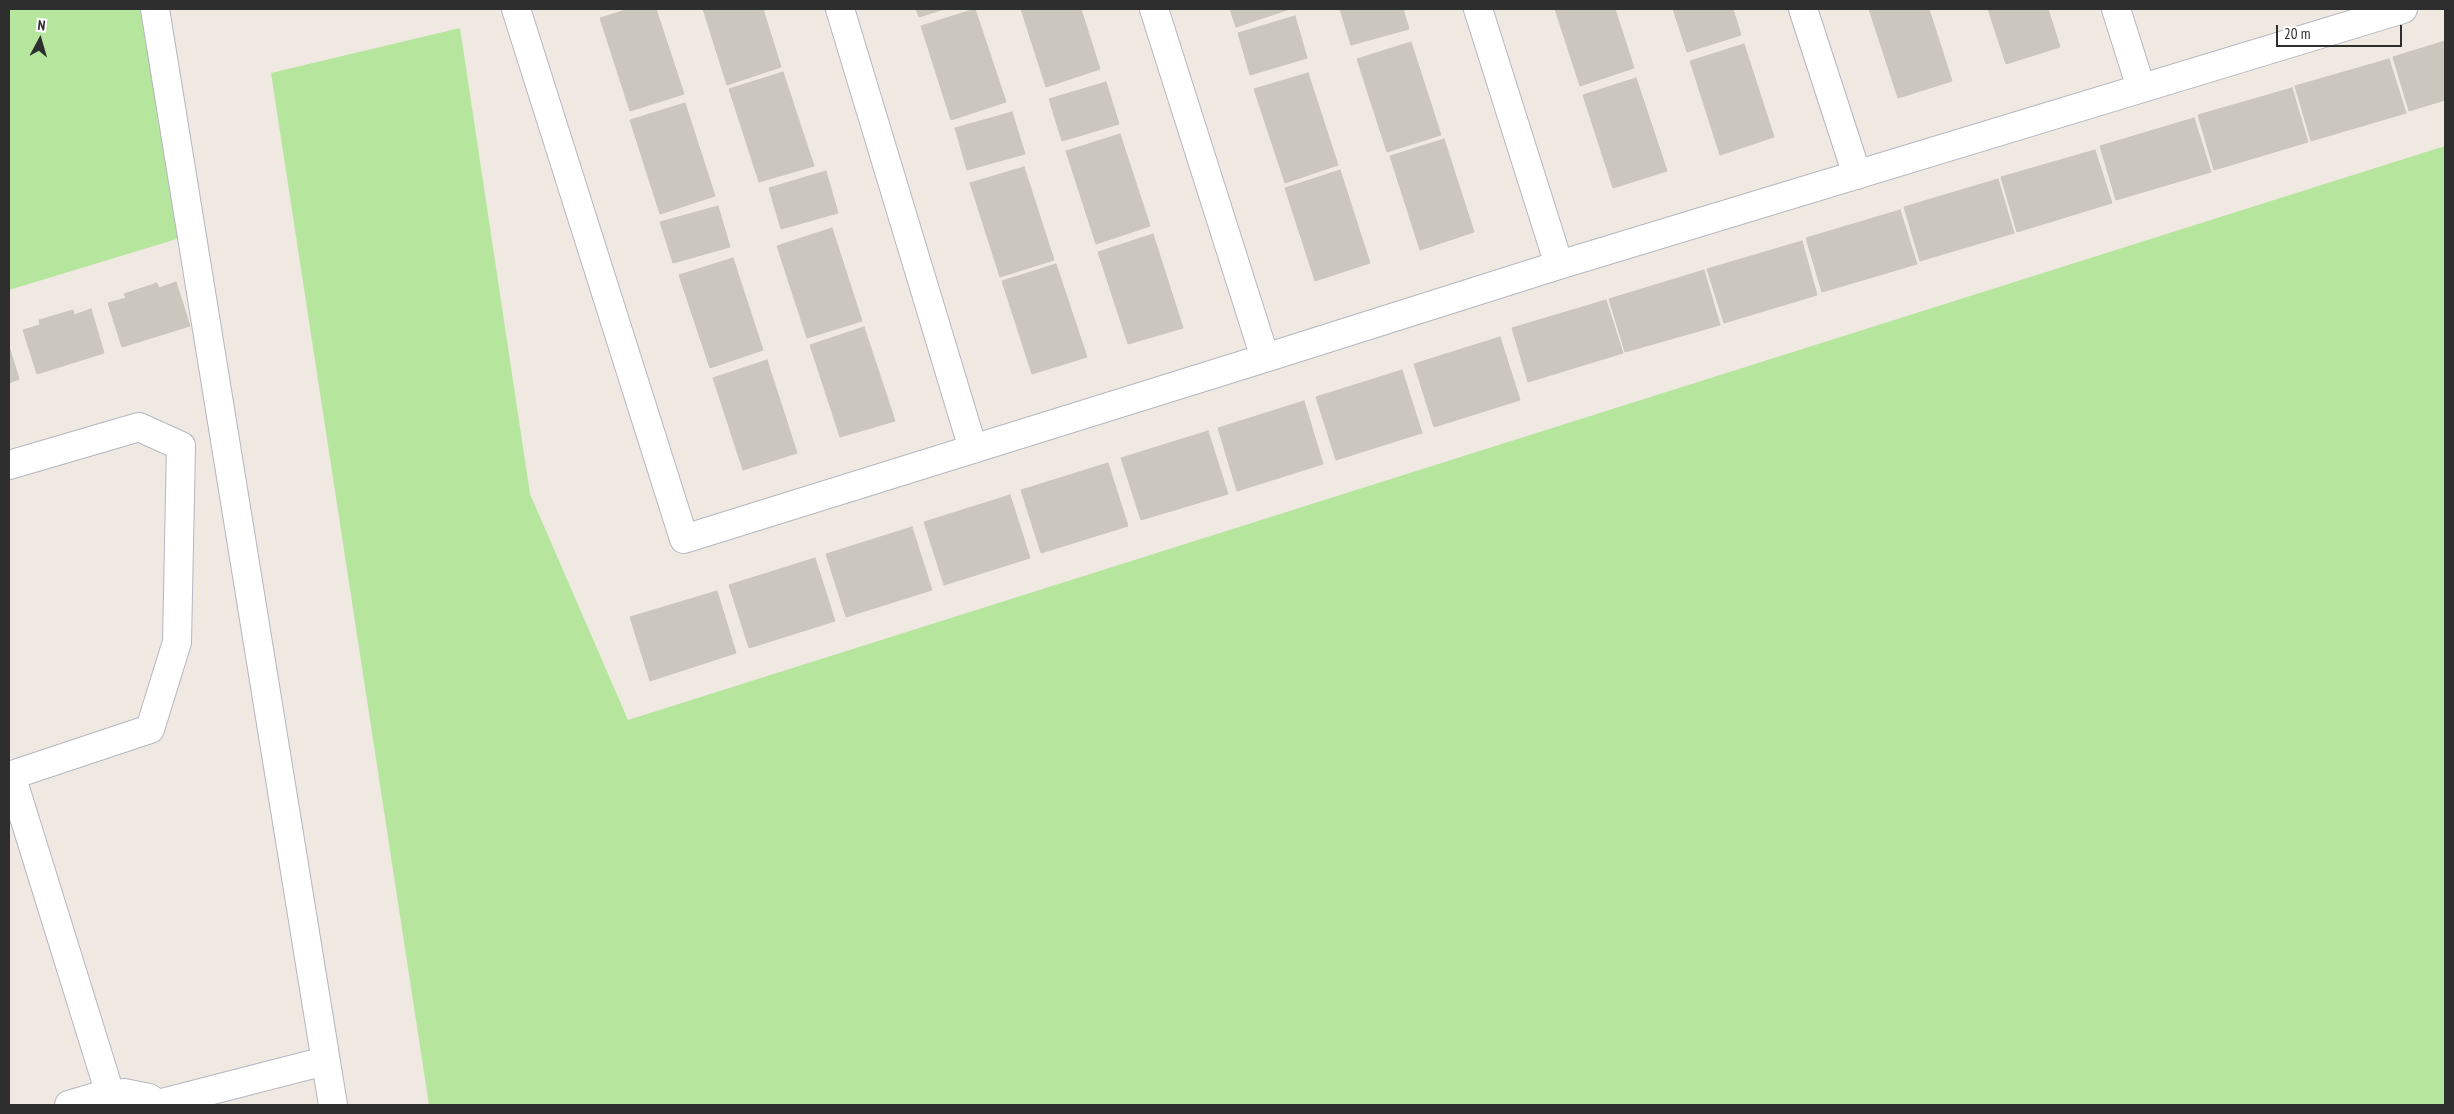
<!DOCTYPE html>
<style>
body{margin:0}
#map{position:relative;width:2454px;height:1114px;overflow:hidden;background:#efe9e1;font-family:"PT Sans Narrow",sans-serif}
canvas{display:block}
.frame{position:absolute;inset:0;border:10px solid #2e2e2e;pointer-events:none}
.north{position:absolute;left:15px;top:15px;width:50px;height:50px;-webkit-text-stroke:4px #fff;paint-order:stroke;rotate:6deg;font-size:14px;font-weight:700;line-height:20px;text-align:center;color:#2e2e2e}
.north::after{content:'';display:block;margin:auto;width:18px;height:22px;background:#2e2e2e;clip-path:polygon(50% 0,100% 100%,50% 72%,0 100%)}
.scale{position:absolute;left:2276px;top:25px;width:126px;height:22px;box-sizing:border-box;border:2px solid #2e2e2e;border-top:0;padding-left:6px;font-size:15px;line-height:18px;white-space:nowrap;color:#2e2e2e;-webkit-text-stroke:4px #fff;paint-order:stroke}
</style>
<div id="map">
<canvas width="2454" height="1114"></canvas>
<div class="frame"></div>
<div class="north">N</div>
<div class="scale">20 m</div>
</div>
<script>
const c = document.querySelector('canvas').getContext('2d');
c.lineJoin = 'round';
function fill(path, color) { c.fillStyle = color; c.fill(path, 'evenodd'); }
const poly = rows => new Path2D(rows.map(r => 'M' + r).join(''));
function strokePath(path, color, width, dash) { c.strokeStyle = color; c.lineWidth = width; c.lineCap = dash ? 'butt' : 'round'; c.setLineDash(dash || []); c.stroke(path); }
fill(poly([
 [9,9,144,9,180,238,9,290],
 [460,28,530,494,628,720,2445,146,2445,1105,429,1105,271,73]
]), '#b6e59e');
const building = poly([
 [629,9,656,9,684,94,630,111,600,18,629,9],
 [703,9,763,9,781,67,727,85,703,9],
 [916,9,944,9,919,17,916,9],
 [975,9,1006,102,951,120,921,26,975,9],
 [1021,9,1081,9,1100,69,1046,87,1021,9],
 [1230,9,1290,9,1236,27,1230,9],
 [1340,9,1403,9,1409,29,1351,45,1340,9],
 [1555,9,1615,9,1634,68,1580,86,1555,9],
 [1673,9,1733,9,1741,35,1687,52,1673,9],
 [1869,9,1929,9,1952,81,1898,98,1869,9],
 [1988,9,2048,9,2060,47,2006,64,1988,9],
 [1295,16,1307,58,1250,75,1238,33,1295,16],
 [2445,41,2445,100,2409,111,2393,57,2445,41],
 [1411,42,1441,135,1387,152,1357,59,1411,42],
 [1744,44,1774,137,1720,155,1690,61,1744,44],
 [2389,59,2406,113,2311,141,2295,86,2389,59],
 [783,72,814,166,759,182,729,89,783,72],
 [1308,73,1338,165,1285,183,1254,89,1308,73],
 [1636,78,1667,171,1613,188,1583,95,1636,78],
 [1106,82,1119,124,1062,141,1049,99,1106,82],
 [2292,88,2308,142,2214,170,2198,115,2292,88],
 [685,103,715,196,660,214,630,120,685,103],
 [1012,112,1025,154,967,170,955,128,1012,112],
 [2194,118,2211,172,2116,200,2100,146,2194,118],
 [1120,134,1150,226,1096,244,1066,151,1120,134],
 [1444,139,1474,232,1420,250,1390,156,1444,139],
 [2095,150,2112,203,2017,232,2001,177,2095,150],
 [1024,167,1054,260,1000,277,970,183,1024,167],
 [1340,170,1370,263,1315,281,1285,188,1340,170],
 [826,171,838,213,781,229,769,188,826,171],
 [1998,179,2014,233,1920,261,1904,207,1998,179],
 [718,206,730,247,673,263,660,222,718,206],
 [1900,210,1917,264,1822,292,1806,238,1900,210],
 [832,228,862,321,807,338,777,246,832,228],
 [1153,234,1183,328,1128,344,1098,252,1153,234],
 [1802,241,1817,295,1724,323,1707,269,1802,241],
 [733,258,763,350,710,368,679,275,733,258],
 [1056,264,1087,357,1032,374,1002,281,1056,264],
 [1704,270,1720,325,1625,352,1609,299,1704,270],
 [176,282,190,326,122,347,108,303,126,298,124,294,157,283,159,288,176,282],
 [1606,300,1623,353,1528,382,1512,328,1606,300],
 [91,309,104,353,37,374,23,330,40,325,39,320,73,310,74,315,91,309],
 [864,327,895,421,840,437,810,345,864,327],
 [1500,337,1520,400,1434,427,1414,364,1500,337],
 [9,346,19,379,9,383,9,346],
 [767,360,797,453,743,470,713,378,767,360],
 [1402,370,1422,433,1336,460,1316,397,1402,370],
 [1304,401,1323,464,1237,491,1218,428,1304,401],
 [1208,431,1228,494,1141,520,1121,458,1208,431],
 [1108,463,1128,526,1041,553,1021,490,1108,463],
 [1010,495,1030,558,944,585,924,522,1010,495],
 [912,527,932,590,846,617,826,554,912,527],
 [815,558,835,621,749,648,729,585,815,558],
 [717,591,736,653,650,681,630,617,717,591]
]);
fill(building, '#cbc7bf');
strokePath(building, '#cbc5ba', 1);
const minor = poly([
 [155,9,333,1105],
 [516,9,684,539,1265,358,1154,9],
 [840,9,973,449],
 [1478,9,1559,265],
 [1803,9,1857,175],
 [2116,9,2141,88],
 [1265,358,1559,265,2403,9],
 [9,465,139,427,181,446,177,642,150,729,9,776],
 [11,775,111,1097],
 [158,1104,325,1061],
 [69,1105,106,1094,111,1097],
 [97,1105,111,1097,124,1093,149,1098,159,1105]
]);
strokePath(minor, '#b4b7c1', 30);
strokePath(minor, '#fff', 28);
</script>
